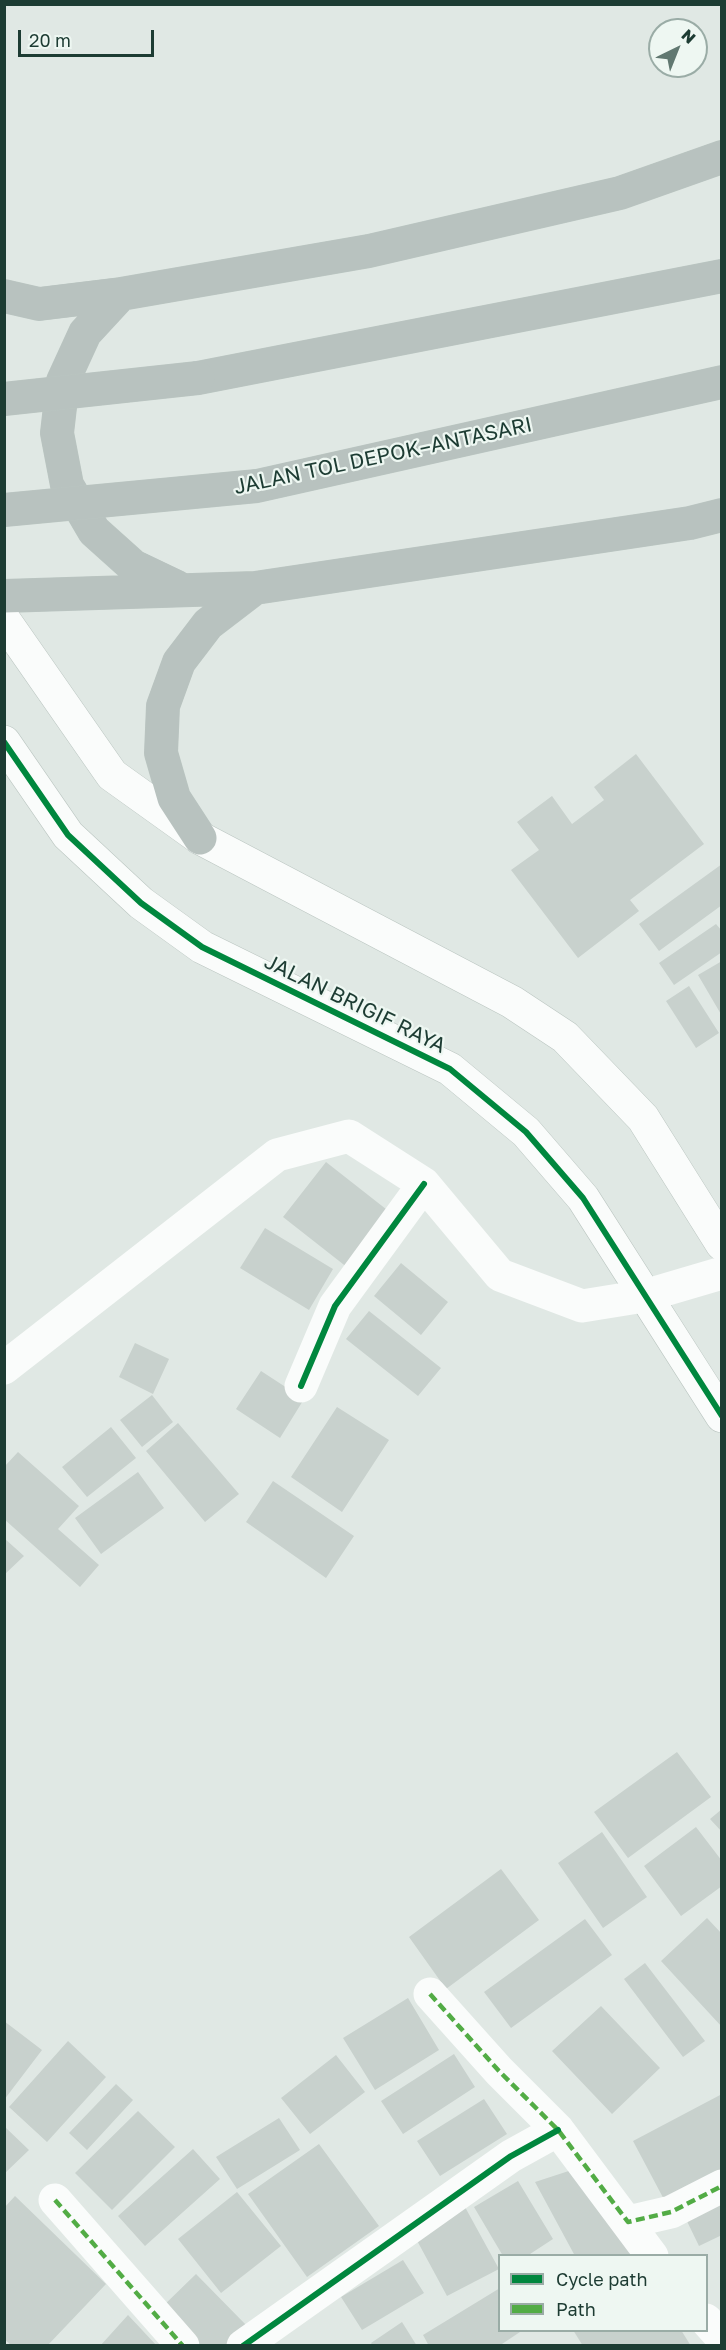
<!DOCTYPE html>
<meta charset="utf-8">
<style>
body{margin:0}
#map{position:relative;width:726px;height:2350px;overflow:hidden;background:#e0e8e4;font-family:"Golos Text",sans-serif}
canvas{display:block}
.frame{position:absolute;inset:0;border:6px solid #1d3c33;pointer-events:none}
.legend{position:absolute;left:498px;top:2254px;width:210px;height:78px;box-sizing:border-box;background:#eef7f2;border:2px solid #9aaca6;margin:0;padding:8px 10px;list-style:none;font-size:18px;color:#1d3c33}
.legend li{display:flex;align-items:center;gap:12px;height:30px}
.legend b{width:30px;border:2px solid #9aaca6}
.north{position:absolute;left:648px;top:18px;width:60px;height:60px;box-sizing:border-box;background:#eef7f2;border:2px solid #9aaca6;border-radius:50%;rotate:43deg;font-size:16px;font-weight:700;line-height:24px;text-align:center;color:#1d3c33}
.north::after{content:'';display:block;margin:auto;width:21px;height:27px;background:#617871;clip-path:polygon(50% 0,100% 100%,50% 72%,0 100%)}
.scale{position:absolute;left:18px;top:30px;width:136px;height:27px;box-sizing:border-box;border:3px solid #1d3c33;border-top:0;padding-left:8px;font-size:18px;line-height:21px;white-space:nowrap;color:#1d3c33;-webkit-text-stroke:4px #eef7f2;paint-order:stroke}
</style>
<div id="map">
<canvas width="726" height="2350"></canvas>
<div class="frame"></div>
<ul class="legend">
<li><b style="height:8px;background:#00873e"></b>Cycle path</li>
<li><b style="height:8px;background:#52ac45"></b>Path</li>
</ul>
<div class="north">N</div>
<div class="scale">20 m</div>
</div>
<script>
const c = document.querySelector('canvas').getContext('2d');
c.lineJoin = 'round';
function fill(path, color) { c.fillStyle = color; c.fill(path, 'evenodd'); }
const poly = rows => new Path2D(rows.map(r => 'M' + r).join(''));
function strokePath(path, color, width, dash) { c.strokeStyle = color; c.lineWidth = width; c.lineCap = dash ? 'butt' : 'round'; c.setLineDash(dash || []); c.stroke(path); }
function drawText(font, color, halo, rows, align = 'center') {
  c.font = font + ' "Golos Text",sans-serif'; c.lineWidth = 4.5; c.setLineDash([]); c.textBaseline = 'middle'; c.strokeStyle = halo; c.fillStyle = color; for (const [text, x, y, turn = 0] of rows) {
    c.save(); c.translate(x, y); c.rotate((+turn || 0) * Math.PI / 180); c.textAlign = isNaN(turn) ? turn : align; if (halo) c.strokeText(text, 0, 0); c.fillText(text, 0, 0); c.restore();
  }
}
fill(poly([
 [636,754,704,844,630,900,639,911,578,958,511,870,539,850,517,822,552,796,572,824,604,800,594,787],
 [722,864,722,905,659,951,639,924],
 [716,924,722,931,722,952,674,985,659,963],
 [722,961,722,1016,698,975],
 [689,986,719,1033,696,1048,666,1001],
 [326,1162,391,1213,348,1268,283,1217],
 [265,1228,333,1269,309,1310,240,1268],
 [401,1263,448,1302,421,1335,374,1296],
 [369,1311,441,1368,418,1396,346,1339],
 [135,1343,169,1359,153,1394,119,1377],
 [261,1371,304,1399,280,1438,236,1409],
 [152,1395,173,1422,142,1447,120,1420],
 [337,1407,389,1440,342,1512,291,1477],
 [178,1423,239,1494,205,1522,146,1451],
 [111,1427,136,1458,87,1497,62,1467],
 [18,1452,79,1506,58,1529,99,1565,80,1587,4,1519,4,1467],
 [138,1472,164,1508,101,1554,75,1518],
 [273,1481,354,1536,326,1578,246,1522],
 [4,1538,24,1556,4,1575],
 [677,1752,711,1797,628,1858,594,1812],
 [722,1809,722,1832,710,1819],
 [696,1827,722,1861,722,1886,681,1916,644,1866],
 [602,1832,647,1897,603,1928,558,1863],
 [501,1869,539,1920,446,1989,409,1937],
 [707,1918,722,1934,722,2027,661,1961],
 [585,1919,612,1955,511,2028,484,1992],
 [645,1963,705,2041,683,2057,624,1979],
 [408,1998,439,2050,375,2090,343,2038],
 [601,2006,660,2068,612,2114,552,2051],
 [4,2021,42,2050,4,2100],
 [68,2041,106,2077,47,2142,9,2107],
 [454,2054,475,2087,403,2134,381,2101],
 [336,2055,365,2092,310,2134,281,2098],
 [116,2084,133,2100,87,2150,69,2133],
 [722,2094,722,2179,668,2207,633,2141],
 [484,2099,507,2134,440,2176,417,2141],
 [138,2111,175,2147,112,2210,75,2173],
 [279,2118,300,2150,237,2189,216,2157],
 [4,2126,29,2150,4,2174],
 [319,2144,379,2226,307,2277,248,2194],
 [193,2149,220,2179,145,2246,118,2216],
 [581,2167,637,2250,627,2256,575,2256,535,2182],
 [518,2181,553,2239,527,2256,503,2256,474,2207],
 [237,2192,281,2246,221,2293,178,2239],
 [722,2192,722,2235,699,2246,682,2211],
 [15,2196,106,2284,47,2346,12,2346,4,2339,4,2208],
 [465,2207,499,2269,447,2296,414,2235],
 [403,2260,424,2293,362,2330,341,2297],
 [196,2274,249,2328,231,2346,198,2346,161,2308],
 [500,2288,500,2330,523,2330,499,2346,429,2346,423,2335],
 [128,2315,157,2346,100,2346],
 [402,2322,417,2346,373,2346,371,2343],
 [573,2330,681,2330,691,2346,583,2346]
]), '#c8d1cd');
const secondary = poly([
 [4,620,112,775,200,838,512,1002,565,1037,643,1118,722,1244],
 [4,742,68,835,141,903,202,947,450,1069,526,1132,583,1198,722,1416]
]);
const highway = poly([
 [121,294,85,333,63,381,57,433,67,485,94,531,133,566,177,587],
 [4,296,39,304,121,294,369,251,620,193,722,157],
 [198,378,722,276],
 [257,486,722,382],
 [4,596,255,588,690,523,722,515],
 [200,838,174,798,161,753,163,706,179,662,208,624,255,588]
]);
strokePath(secondary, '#bac5c0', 34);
strokePath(highway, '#bac5c1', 34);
strokePath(poly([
 [4,1368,277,1155,349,1136,424,1184,500,1275,582,1306,644,1296,722,1273],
 [301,1386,335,1306,424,1184],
 [430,1994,499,2071,558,2130,652,2256],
 [55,2200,183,2346],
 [628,2222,671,2212,722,2186],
 [706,2320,722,2338],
 [243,2346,511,2156,558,2130]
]), '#fafcfb', 33);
strokePath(secondary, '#fafcfb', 33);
strokePath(highway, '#b8c2bf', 33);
const highwayBridge = poly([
 [4,399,198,378],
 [4,510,257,486]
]);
strokePath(highwayBridge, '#bac5c1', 34, []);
strokePath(highwayBridge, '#b8c2bf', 33);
strokePath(poly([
 [430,1994,499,2071,558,2130,628,2222,671,2212,722,2186],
 [55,2200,183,2346]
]), '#52ac45', 4.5, [9, 4.5]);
strokePath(poly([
 [4,742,68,835,141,903,202,947,450,1069,526,1132,583,1198,722,1416],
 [301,1386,335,1306,424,1184],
 [243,2346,511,2156,558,2130]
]), '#00873e', 6);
drawText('21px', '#1d3c33', '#eef7f2', [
 ["JALAN TOL DEPOK–ANTASARI",383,456,-12],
 ["JALAN BRIGIF RAYA",355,1004,26]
]);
</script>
